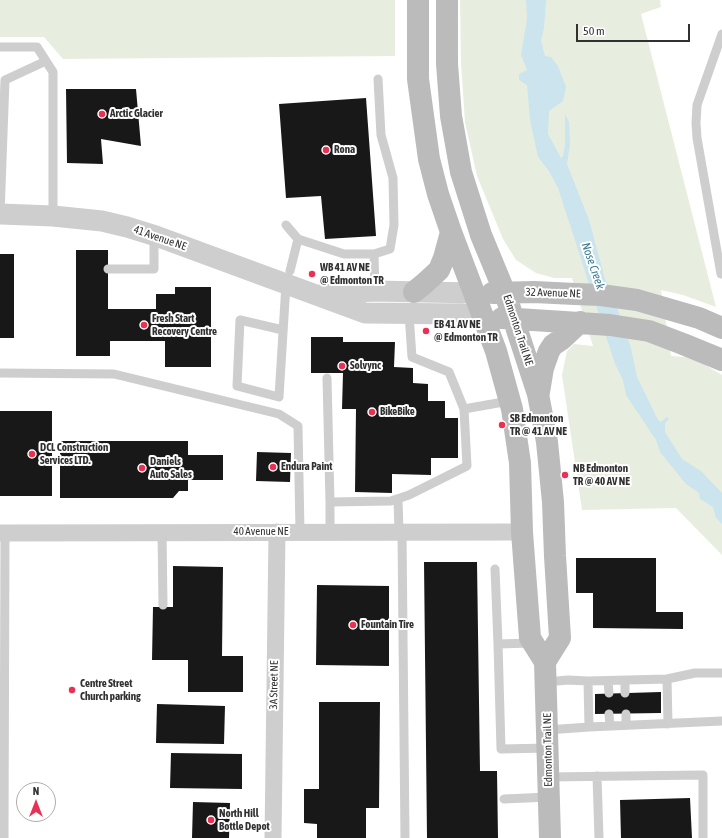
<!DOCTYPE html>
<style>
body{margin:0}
#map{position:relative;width:722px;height:838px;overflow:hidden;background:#fff;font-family:"Asap Condensed",sans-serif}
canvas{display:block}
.north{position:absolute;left:16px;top:782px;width:40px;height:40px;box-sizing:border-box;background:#fff;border:1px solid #adadad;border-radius:50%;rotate:0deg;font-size:11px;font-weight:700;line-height:16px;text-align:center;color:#313131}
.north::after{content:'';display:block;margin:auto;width:14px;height:18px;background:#e93154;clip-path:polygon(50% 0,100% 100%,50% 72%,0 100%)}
.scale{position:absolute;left:576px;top:24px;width:114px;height:18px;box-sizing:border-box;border:2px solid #313131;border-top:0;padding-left:5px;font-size:12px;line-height:14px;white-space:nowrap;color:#313131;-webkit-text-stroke:3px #fff;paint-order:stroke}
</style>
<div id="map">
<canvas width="722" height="838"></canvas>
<div class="north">N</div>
<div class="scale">50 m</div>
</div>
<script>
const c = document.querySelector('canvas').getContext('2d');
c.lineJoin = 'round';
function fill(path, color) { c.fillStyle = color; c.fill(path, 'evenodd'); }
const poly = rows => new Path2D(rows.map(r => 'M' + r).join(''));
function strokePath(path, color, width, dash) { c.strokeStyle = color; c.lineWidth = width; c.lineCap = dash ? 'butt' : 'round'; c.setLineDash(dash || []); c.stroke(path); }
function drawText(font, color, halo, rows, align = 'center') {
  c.font = font + ' "Asap Condensed",sans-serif'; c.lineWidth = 4; c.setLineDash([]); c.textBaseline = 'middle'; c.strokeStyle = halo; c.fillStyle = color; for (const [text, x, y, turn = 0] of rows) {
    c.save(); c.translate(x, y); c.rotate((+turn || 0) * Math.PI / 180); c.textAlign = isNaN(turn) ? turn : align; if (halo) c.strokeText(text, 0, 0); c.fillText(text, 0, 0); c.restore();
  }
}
fill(poly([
 [0,0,395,0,395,56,63,59,44,37,0,37],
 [460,0,660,0,661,7,641,14,716,307,683,295,661,290,671,356,685,357,702,363,722,375,722,555,676,508,582,510,562,375,567,351,574,344,593,346,572,278,554,278,536,273,516,260,503,239,477,176,465,122,461,64]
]), '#e8eedf');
fill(poly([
 [526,0,546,0,544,28,541,41,545,56,551,57,558,66,566,87,563,101,549,111,548,134,561,158,563,156,565,144,565,114,569,122,570,144,567,164,589,220,605,279,613,296,631,348,637,377,658,420,661,422,667,417,669,419,665,423,665,432,682,459,701,471,722,493,722,524,716,518,713,507,700,499,699,493,686,484,660,452,656,440,626,395,623,380,615,364,558,188,549,171,538,157,530,120,527,85,519,80,519,74,527,70,521,55,527,19]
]), '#cbe4ed');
fill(poly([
 [66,89,136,89,141,146,101,139,103,164,67,163],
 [366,98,376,236,325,239,321,196,286,198,279,104],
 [76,250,108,250,108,309,156,309,156,294,175,294,175,287,211,287,211,367,165,367,165,341,110,341,110,356,76,356],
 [0,254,14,254,14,338,0,338],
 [311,337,343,337,343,342,395,342,394,367,413,368,413,383,428,384,428,401,445,401,445,418,458,418,458,458,431,458,431,475,392,474,392,493,355,492,356,409,342,409,343,373,311,373],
 [0,411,52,411,52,496,0,496],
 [60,441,188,441,188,455,223,455,223,480,188,480,188,491,179,491,173,498,60,498],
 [257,452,291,453,290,482,256,481],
 [576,558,656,558,656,612,683,612,683,629,593,628,593,593,576,593],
 [424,562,477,562,480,771,497,771,498,838,427,838],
 [173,566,223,567,222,656,243,656,243,692,188,692,188,660,152,660,153,607,173,607],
 [317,585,389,586,389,666,316,665],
 [661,692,661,713,595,714,595,694],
 [319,702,380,702,379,808,366,808,366,838,317,838,317,824,304,823,304,789,319,789],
 [157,704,225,706,224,744,156,743],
 [171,753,242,754,242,789,170,788],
 [690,798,692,838,621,838,620,800],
 [193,802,230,803,229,838,192,838]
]), '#181818');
strokePath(poly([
 [0,47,37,47,53,72,53,216],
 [0,214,5,80,46,61],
 [286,225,298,239,344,254,374,254,390,249,394,225,393,178,381,135,378,79],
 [374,254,375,291],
 [108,269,154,269,154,236],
 [290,271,298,239],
 [721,274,697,138,696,123,697,105,722,34],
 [283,330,240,320,237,386,279,397,286,284],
 [0,373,114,374,279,414,298,426,300,532],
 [327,378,330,502],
 [464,409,509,401],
 [398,499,399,532],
 [162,532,163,605],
 [330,532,330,502,391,501,409,495,467,466,464,409,449,372,412,357,409,314],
 [402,532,405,838],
 [495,569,498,644,532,643],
 [498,644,501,749,548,748],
 [667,679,668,724],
 [588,681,589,727],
 [608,681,609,693],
 [625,681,625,693],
 [546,682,568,680,588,681,667,679,695,673,722,673],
 [609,714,610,726],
 [626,714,626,725],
 [547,730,589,727,722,721],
 [597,776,599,838],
 [548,777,703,775,703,838],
 [504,799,549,797],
 [4,838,5,533]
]), '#cecece', 9);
strokePath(poly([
 [0,533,522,532],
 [273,838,277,532]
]), '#cecece', 17);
strokePath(poly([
 [0,214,53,216,102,221,127,227,156,236,365,313,461,314,483,316],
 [323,294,375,291,474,293]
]), '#cecece', 21);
strokePath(poly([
 [418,0,418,79,429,159,438,194,451,232,496,351,512,409,520,463,522,532,530,638,545,662,550,838],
 [447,0,447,64,451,116,461,172,481,235,505,293,538,394,547,442,553,502,555,556,560,638,545,662],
 [414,292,425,283,439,270,444,258,451,232],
 [492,293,534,292,575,294,601,295,637,300,699,318,722,328],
 [502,318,610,325,649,331,683,344,722,360],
 [539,392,543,368,549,351,553,345,562,339,580,322]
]), '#bbb', 22);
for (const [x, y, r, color] of [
 [102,114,4,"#e93154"],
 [326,150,4,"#e93154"],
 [312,274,4,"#e93154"],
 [144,325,4,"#e93154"],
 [426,331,4,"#e93154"],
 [342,366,4,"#e93154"],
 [372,412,4,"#e93154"],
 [502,425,4,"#e93154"],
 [32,454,4,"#e93154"],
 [273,467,4,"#e93154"],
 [142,468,4,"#e93154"],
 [565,475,4,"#e93154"],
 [353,625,4,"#e93154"],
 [72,690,4,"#e93154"],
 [211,820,4,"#e93154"]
]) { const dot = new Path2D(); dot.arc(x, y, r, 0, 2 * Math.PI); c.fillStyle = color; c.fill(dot); strokePath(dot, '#fff', 1.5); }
drawText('bold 11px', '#313131', '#fff', [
 ["Arctic Glacier",110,114],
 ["Rona",334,150],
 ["WB 41 AV NE",320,268],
 ["@ Edmonton TR",320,281],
 ["Fresh Start",152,319],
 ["Recovery Centre",152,332],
 ["EB 41 AV NE",434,325],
 ["@ Edmonton TR",434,338],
 ["Solvync",350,366],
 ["BikeBike",380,412],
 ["SB Edmonton",510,419],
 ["TR @ 41 AV NE",510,432],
 ["DCL Construction",40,448],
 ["Services LTD.",40,461],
 ["Daniels",150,462],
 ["Auto Sales",150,475],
 ["Endura Paint",281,467],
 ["NB Edmonton",573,469],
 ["TR @ 40 AV NE",573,482],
 ["Fountain Tire",361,625],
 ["Centre Street",80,684],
 ["Church parking",80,697],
 ["North Hill",219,814],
 ["Bottle Depot",219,827]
], 'left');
drawText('11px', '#313131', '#fff', [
 ["41 Avenue NE",160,238,19],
 ["32 Avenue NE",553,293,2],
 ["Edmonton Trail NE",518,330,72],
 ["40 Avenue NE",261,532],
 ["3A Street NE",274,685,-89],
 ["Edmonton Trail NE",548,750,-91]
]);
drawText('italic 12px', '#3c7d95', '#fff', [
 ["Nose Creek",593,266,71]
]);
</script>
